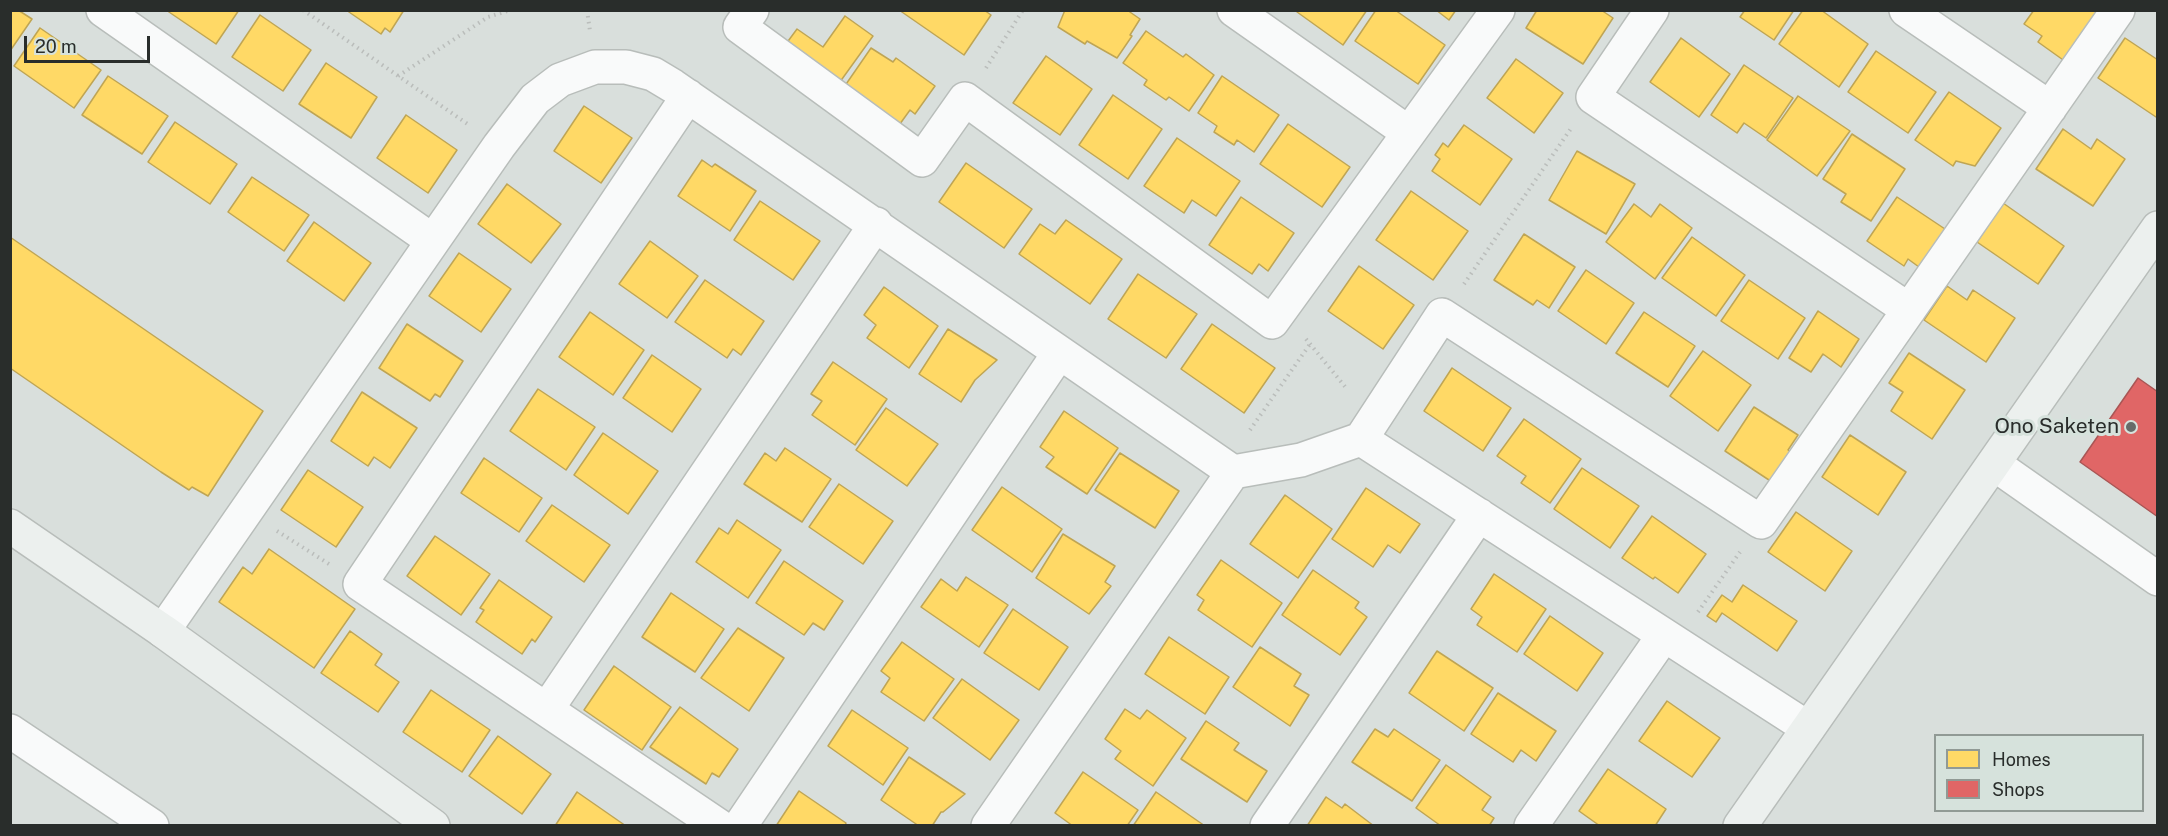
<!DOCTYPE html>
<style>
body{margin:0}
#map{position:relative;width:2168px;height:836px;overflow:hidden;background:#d9dfdc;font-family:"Public Sans",sans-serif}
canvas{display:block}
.frame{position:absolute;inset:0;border:12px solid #292d2b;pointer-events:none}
.legend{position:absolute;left:1934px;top:734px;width:210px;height:78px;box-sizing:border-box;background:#d6e2dc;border:2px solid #919a95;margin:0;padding:8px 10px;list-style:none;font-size:18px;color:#292d2b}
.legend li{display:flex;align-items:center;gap:12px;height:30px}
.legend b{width:30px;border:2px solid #919a95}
.scale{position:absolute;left:24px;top:36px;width:126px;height:27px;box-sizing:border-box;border:3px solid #292d2b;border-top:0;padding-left:8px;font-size:18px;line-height:21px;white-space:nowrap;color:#292d2b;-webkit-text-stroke:4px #d6e2dc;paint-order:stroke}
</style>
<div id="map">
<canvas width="2168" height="836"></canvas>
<div class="frame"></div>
<ul class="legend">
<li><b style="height:16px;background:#ffd966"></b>Homes</li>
<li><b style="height:16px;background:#e06666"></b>Shops</li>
</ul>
<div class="scale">20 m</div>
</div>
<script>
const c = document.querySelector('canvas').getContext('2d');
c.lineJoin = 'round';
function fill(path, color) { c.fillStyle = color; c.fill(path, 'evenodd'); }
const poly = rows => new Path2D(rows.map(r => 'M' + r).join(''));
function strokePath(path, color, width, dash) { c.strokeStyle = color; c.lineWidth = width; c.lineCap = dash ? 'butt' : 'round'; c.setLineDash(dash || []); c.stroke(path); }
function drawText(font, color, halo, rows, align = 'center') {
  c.font = font + ' "Public Sans",sans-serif'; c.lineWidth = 6; c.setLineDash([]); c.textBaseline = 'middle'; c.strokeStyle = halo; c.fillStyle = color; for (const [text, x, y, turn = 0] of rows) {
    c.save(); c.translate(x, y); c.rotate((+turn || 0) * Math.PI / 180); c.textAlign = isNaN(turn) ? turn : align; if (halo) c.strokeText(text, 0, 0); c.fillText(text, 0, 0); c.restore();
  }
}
const homes = poly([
 [10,10,18,10,32,19,10,51,10,10],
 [166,10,239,10,216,44,166,10],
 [346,10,404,10,390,32,385,28,381,34,346,10],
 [899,10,984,10,991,15,964,55,899,10],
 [1065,10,1127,10,1140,19,1130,35,1132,36,1117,58,1087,41,1085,44,1058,27,1065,10],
 [1298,10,1367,10,1343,45,1297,12,1298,10],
 [1376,10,1395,10,1445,45,1418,84,1355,41,1376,10],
 [1436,10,1456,10,1449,20,1436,10],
 [1537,10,1601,10,1613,18,1583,64,1526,28,1537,10],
 [1745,10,1794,10,1774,40,1740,17,1745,10],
 [1803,10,1821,10,1868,44,1839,87,1779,44,1803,10],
 [2034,10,2099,10,2066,62,2038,42,2042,36,2024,24,2034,10],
 [260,15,311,50,283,91,232,57,260,15],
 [845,16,873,36,837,86,783,48,797,29,823,47,845,16],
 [40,28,101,70,74,108,14,66,40,28],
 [1146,31,1183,57,1186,54,1214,75,1189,111,1169,97,1166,100,1144,85,1147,80,1123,63,1146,31],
 [1681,38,1730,74,1699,117,1650,82,1681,38],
 [2125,38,2158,60,2158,114,2156,117,2098,78,2125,38],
 [871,48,893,62,896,58,935,86,915,114,910,110,897,128,842,90,871,48],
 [1876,51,1936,92,1908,133,1848,92,1876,51],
 [1046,56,1092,89,1060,135,1013,103,1046,56],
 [1516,59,1563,93,1534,133,1487,98,1516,59],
 [326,63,377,97,351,138,299,104,326,63],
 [1744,65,1793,98,1766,138,1744,123,1737,133,1711,115,1744,65],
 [108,76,168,116,142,154,82,115,108,76],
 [1222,76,1279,115,1254,152,1237,140,1234,145,1214,132,1217,126,1198,113,1222,76],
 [1949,92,2001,128,1975,166,1956,161,1953,166,1915,140,1949,92],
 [1113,95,1162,129,1128,179,1079,145,1113,95],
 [1798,96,1850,131,1817,176,1767,140,1798,96],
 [584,106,632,138,601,183,554,151,584,106],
 [406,115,457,150,428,193,377,158,406,115],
 [175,122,237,164,210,204,148,162,175,122],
 [1288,124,1350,167,1322,207,1260,164,1288,124],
 [1464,125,1512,159,1480,205,1432,171,1440,159,1435,155,1443,143,1448,147,1464,125],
 [2063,129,2091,149,2097,139,2125,159,2093,206,2036,169,2063,129],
 [1852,134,1905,169,1871,221,1841,202,1846,194,1823,179,1852,134],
 [1177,138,1240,181,1216,216,1192,200,1184,213,1144,186,1177,138],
 [1577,151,1635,184,1606,234,1549,200,1577,151],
 [702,160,712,167,715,164,756,191,730,231,678,196,702,160],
 [966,163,1032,209,1004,248,939,202,966,163],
 [252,177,309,215,284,251,228,212,252,177],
 [507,184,561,224,531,263,478,224,507,184],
 [1411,191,1468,231,1433,280,1376,240,1411,191],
 [1241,197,1294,233,1268,271,1259,264,1252,274,1209,245,1241,197],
 [1897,197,1945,229,1919,267,1908,259,1904,266,1867,241,1897,197],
 [760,201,820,241,793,280,734,240,760,201],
 [2003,203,2064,246,2038,284,1977,242,2003,203],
 [1634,204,1651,217,1660,204,1692,228,1655,279,1606,242,1634,204],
 [1066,220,1122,259,1090,304,1019,254,1040,224,1055,234,1066,220],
 [314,222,371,263,344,301,287,261,314,222],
 [1524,234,1575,267,1549,308,1537,300,1533,305,1494,280,1524,234],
 [10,237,263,411,208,496,192,487,189,490,161,472,10,368,10,237],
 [1692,237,1745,275,1716,316,1662,278,1692,237],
 [650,241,698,276,667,318,619,284,650,241],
 [459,253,511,289,481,332,429,296,459,253],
 [1359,266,1414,305,1383,349,1328,311,1359,266],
 [1586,270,1634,303,1606,344,1558,311,1586,270],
 [1138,274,1197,314,1166,358,1108,319,1138,274],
 [705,280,764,321,741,355,733,349,727,358,675,322,705,280],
 [1749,280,1805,318,1778,359,1721,321,1749,280],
 [1947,286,1967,300,1973,290,2015,318,1986,362,1924,320,1947,286],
 [884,287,938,326,909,368,867,338,876,325,864,315,884,287],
 [1818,311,1859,339,1841,367,1823,354,1811,372,1789,358,1818,311],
 [590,312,644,350,613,395,559,357,590,312],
 [1644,312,1695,346,1668,387,1616,353,1644,312],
 [407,324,463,361,440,397,435,394,430,401,379,368,407,324],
 [1212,324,1275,368,1244,413,1181,369,1212,324],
 [948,329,997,360,975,380,961,402,919,374,948,329],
 [1703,351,1751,385,1718,431,1670,396,1703,351],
 [1909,353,1965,390,1932,439,1891,411,1903,392,1889,383,1909,353],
 [652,355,701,389,672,432,623,398,652,355],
 [833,362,887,399,855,445,812,415,822,401,811,394,833,362],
 [1452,368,1511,408,1483,451,1424,411,1452,368],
 [538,389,595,427,566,470,510,431,538,389],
 [362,392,417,428,390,468,374,457,368,466,331,441,362,392],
 [1754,407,1798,435,1788,450,1791,452,1772,482,1725,451,1754,407],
 [886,408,938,444,907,486,856,450,886,408],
 [1064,411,1118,448,1087,494,1046,467,1054,457,1040,447,1064,411],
 [1524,419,1581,459,1550,503,1521,483,1526,476,1497,456,1524,419],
 [603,433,658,471,628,514,574,475,603,433],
 [1850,435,1906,472,1878,515,1822,477,1850,435],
 [785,448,831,479,802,522,744,484,765,453,776,461,785,448],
 [1120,453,1179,491,1155,528,1095,490,1120,453],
 [484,458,542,498,519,532,461,493,484,458],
 [1582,468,1639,506,1610,548,1554,509,1582,468],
 [308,470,363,507,336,547,281,510,308,470],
 [839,484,893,521,863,564,809,527,839,484],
 [1002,487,1062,529,1032,572,972,530,1002,487],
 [1366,488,1420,524,1400,553,1388,545,1373,567,1332,539,1366,488],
 [1285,495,1332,529,1298,578,1250,544,1285,495],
 [552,505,610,545,584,582,526,541,552,505],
 [1796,512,1852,551,1825,591,1768,552,1796,512],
 [1652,516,1706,554,1678,593,1655,577,1653,579,1622,558,1652,516],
 [737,520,781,550,748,598,696,562,719,528,728,534,737,520],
 [1063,534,1115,566,1105,582,1111,586,1089,614,1036,578,1063,534],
 [435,536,490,574,461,615,407,576,435,536],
 [269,549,355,609,314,668,219,602,243,567,252,574,269,549],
 [1221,560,1282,603,1252,647,1198,610,1204,600,1197,595,1221,560],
 [784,561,843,601,824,630,813,623,804,635,756,603,784,561],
 [1313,570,1359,602,1355,608,1367,617,1340,655,1282,615,1313,570],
 [1494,574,1546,609,1517,652,1477,625,1482,617,1471,609,1494,574],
 [966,577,1008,605,979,647,921,607,941,579,957,591,966,577],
 [499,580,552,617,535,642,532,639,522,654,476,622,484,610,480,608,499,580],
 [1743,585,1797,621,1777,651,1722,613,1716,622,1707,616,1722,595,1732,602,1743,585],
 [671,593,724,629,695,672,642,637,671,593],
 [1013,609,1068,647,1039,690,984,653,1013,609],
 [1550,616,1603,653,1577,691,1524,654,1550,616],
 [738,628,784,658,749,711,701,678,738,628],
 [350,631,382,654,375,665,399,682,378,712,321,673,350,631],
 [1169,637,1229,677,1205,714,1145,674,1169,637],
 [902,642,954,679,924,721,881,692,890,678,881,671,902,642],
 [1260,647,1301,674,1294,686,1309,695,1290,726,1233,687,1260,647],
 [1437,651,1493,688,1464,731,1409,693,1437,651],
 [614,666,671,707,642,750,584,710,614,666],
 [962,679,1019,720,990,760,933,718,962,679],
 [431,690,490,730,462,772,403,732,431,690],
 [1498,693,1556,731,1536,761,1521,750,1513,762,1471,734,1498,693],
 [1667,701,1720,738,1692,777,1639,741,1667,701],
 [680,707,738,749,719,777,712,773,706,784,650,747,680,707],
 [1125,709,1140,719,1147,710,1186,738,1153,786,1115,759,1121,751,1105,739,1125,709],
 [852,710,908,748,883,785,828,746,852,710],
 [1206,721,1239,743,1234,750,1267,771,1247,802,1181,759,1206,721],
 [1375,729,1388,737,1394,729,1440,760,1412,801,1352,762,1375,729],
 [498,736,551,774,522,814,469,776,498,736],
 [909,757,965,794,943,812,941,812,932,826,919,826,881,800,909,757],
 [1446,765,1491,797,1482,810,1494,818,1489,826,1441,826,1416,808,1446,765],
 [1608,769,1666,809,1655,826,1600,826,1579,811,1608,769],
 [1083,772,1138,810,1127,826,1073,826,1055,813,1083,772],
 [799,791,846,823,845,826,776,826,799,791],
 [577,792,626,826,555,826,577,792],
 [1156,792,1205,826,1133,826,1156,792],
 [1326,797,1342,808,1345,804,1374,826,1307,826,1326,797]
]);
fill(homes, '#ffd966');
strokePath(homes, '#bfa554', 1.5);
const shops = poly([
 [2138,378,2158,392,2158,517,2080,462,2138,378]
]);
fill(shops, '#e06666');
strokePath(shops, '#a95554', 1.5);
const street = poly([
 [103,10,433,241,499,146,535,99,560,80,595,67,626,67,653,74,673,86,1233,472,1301,460,1361,439,1442,315,1761,522,2118,10],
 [752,10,740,27,922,160,965,99,1272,322,1498,10],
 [1234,10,1409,133],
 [1652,10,1593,97,1909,310],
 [1906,10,2050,108],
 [688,96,360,584,719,826],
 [1361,439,1808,728],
 [1994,464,2158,579],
 [163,631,433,241],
 [547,709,876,224],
 [10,731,152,826],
 [740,826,1059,353],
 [988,826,1233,472],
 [1267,826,1479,515],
 [1531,826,1664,635]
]);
const secondary = poly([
 [10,526,163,631,433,826],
 [1740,826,2158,228]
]);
strokePath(street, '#b8bdba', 36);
strokePath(secondary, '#b8bdba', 36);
strokePath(poly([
 [303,10,469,125],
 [587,10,590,31],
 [986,68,1023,10],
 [398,76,488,17,511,10],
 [1464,284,1572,127],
 [1306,339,1347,389],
 [1250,430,1310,344],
 [277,531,329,564],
 [1698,612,1740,552]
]), '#babdbb', 4, [1.5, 4.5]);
strokePath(street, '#f9fafa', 33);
strokePath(secondary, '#ecf0ee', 33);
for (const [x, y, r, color] of [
 [2131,427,6,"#676b69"]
]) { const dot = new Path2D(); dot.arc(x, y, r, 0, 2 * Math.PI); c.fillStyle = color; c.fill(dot); strokePath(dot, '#d6e2dc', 2); }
drawText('21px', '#292d2b', '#d6e2dc', [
 ["Ono Saketen",2119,427]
], 'right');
</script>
